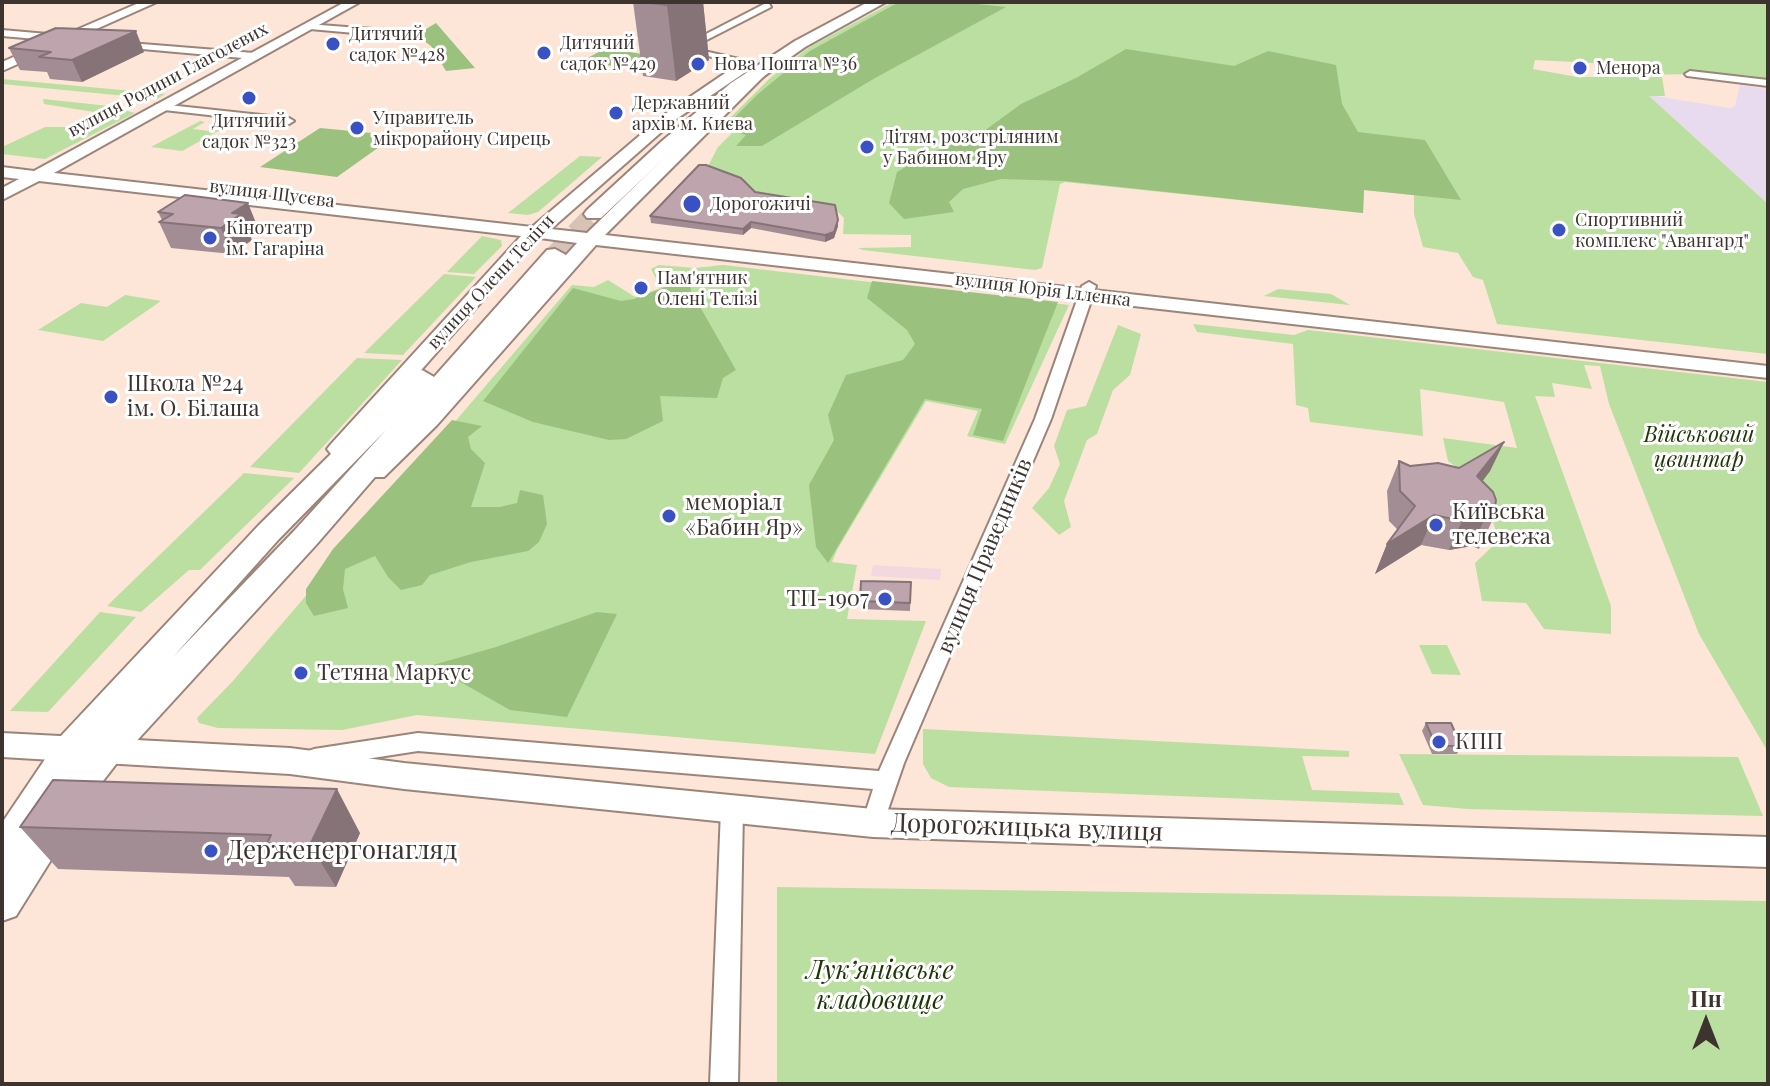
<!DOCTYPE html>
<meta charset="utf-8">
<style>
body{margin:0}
#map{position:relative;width:1770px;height:1086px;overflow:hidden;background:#fde5d8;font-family:"Playfair Display",serif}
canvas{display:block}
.frame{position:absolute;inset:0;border:4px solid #3d342f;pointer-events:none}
.north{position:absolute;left:1666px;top:982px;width:80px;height:80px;-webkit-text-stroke:6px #fff;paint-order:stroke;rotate:0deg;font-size:22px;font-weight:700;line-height:32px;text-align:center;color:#3d342f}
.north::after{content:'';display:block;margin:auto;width:28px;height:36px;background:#3d342f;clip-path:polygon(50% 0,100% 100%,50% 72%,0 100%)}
</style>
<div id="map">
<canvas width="1770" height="1086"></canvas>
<div class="frame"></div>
<div class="north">Пн</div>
</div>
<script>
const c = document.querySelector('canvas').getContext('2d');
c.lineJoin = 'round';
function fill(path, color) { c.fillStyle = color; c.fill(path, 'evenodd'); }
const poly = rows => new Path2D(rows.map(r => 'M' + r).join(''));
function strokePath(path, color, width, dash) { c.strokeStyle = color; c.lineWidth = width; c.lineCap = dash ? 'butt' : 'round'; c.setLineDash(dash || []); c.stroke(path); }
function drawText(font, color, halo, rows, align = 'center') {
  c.font = font + ' "Playfair Display",serif'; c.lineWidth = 6; c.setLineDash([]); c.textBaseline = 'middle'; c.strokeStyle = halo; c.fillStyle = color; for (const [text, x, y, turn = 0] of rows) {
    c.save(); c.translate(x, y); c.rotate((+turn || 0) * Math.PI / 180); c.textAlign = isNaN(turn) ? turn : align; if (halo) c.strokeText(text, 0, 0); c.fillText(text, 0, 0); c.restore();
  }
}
fill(poly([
 [1740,85,1768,89,1768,204,1648,95,1730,108,1735,106]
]), '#e8dbef');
fill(poly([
 [873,565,941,569,940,580,871,576]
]), '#f3d9df');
fill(poly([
 [893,2,1768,2,1768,83,1692,74,1640,75,1611,64,1535,60,1533,69,1577,77,1662,77,1665,96,1649,96,1768,204,1768,354,1497,324,1483,280,1473,277,1458,253,1423,247,1414,214,1414,195,1364,190,1363,213,1065,182,1060,184,1042,268,1035,270,863,250,858,248,911,247,911,235,843,234,844,218,838,212,755,199,739,181,744,178,707,168,718,147,732,133,720,128,769,79,808,48],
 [2,79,165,94,157,99,2,84],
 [43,99,109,106,135,113,45,159,2,154,2,147,45,127,89,127,106,122,113,115,44,104],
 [200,121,205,122,193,129,210,131,223,124,229,125,182,151,151,147],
 [580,156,602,157,538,212,528,215,508,213],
 [482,236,501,240,502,246,474,274,447,272],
 [659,265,695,268,723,265,1069,305,1005,444,967,436,978,411,926,401,837,550,832,562,857,565,847,619,926,621,875,754,417,715,342,730,218,728,199,723,197,718,232,682,572,285,594,287,608,280,635,297,661,288,651,269],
 [444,274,476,277,403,355,364,353],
 [1278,289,1331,294,1350,305,1264,296],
 [125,295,161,301,103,341,38,330,81,303,107,307],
 [1193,324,1294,335,1308,330,1768,382,1768,752,1699,634,1609,404,1600,366,1584,365,1592,389,1552,383,1555,397,1535,396,1611,606,1611,634,1544,629,1526,603,1482,601,1475,563,1498,541,1485,487,1448,461,1443,438,1517,448,1504,402,1420,389,1423,436,1310,422,1308,408,1296,405,1293,344,1197,332],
 [1118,325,1141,334,1130,375,1113,390,1097,434,1087,440,1064,501,1071,527,1059,535,1032,508,1049,488,1060,464,1054,446,1067,410,1086,406],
 [357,358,402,360,299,473,250,467],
 [244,473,294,478,200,570,189,570,141,612,107,606],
 [100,612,136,617,48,712,10,711],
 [1419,645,1447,645,1461,675,1432,674],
 [923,729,1349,751,1349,757,1302,756,1312,790,1399,793,1404,805,949,787,931,778,923,764],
 [1399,754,1738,757,1763,816,1468,809,1423,805],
 [777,887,1768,901,1768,1084,777,1084]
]), '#badfa0');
fill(poly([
 [899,2,959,2,1006,7,875,78,762,146,736,146,746,135,724,128,758,94,810,51],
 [436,23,475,68,446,71,431,46,416,35],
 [606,48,660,57,637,70,582,61],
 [1126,49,1234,66,1268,51,1336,65,1342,104,1358,132,1425,140,1461,200,1364,190,1363,213,1064,181,1001,179,963,189,949,202,954,212,904,219,889,203,897,172,928,154,980,134,1021,104,1076,78],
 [320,128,382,134,396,135,337,177,260,167],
 [689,278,691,291,736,370,723,378,717,398,660,396,663,421,626,439,609,440,533,422,483,401,573,288,621,301,634,299],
 [872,281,1058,302,1003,441,973,435,982,409,925,399,828,563,816,547,809,485,834,440,828,415,846,375,903,360,915,344,907,330,867,298],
 [452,420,482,426,468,437,471,449,485,463,471,507,500,507,517,503,520,490,543,495,547,524,539,542,528,551,471,562,430,575,422,585,401,590,388,577,375,556,345,569,343,589,348,608,314,616,306,603,306,589,333,549],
 [597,612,617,614,567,717,510,710,448,675,419,669,496,647]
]), '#9ac27e');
strokePath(poly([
 [555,255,594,214]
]), '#d7c2b6', 20, [20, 10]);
const street = poly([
 [768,2,771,7,691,48,752,62,752,66,677,49,768,2],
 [307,24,399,31,404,34,399,37,310,29,307,24],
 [2,30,59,35,64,38,59,41,2,36,2,30],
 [117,42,254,53,259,56,254,59,120,47,117,42],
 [1690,71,1768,80,1768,86,1687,76,1685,74,1690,71],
 [159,104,289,118,294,121,289,124,155,109,155,105,159,104],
 [1089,282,1096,286,1051,419,904,763,881,830,873,833,865,830,862,823,873,789,418,751,314,767,306,764,303,758,306,752,314,749,418,733,879,771,1035,419,1082,286,1089,282],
 [732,800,740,803,743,810,738,1084,710,1084,721,810,724,803,732,800]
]);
const secondary = poly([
 [141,2,157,2,2,71,2,62,141,2],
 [345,2,360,2,54,173,532,227,665,114,740,63,750,63,750,69,675,120,551,229,587,233,759,65,764,64,769,65,769,71,605,235,1768,366,1768,378,596,245,437,425,384,477,366,477,363,472,366,467,421,415,577,243,540,238,529,248,347,454,339,456,331,454,327,449,331,444,521,236,39,181,2,200,2,188,19,179,2,177,2,167,34,171,345,2],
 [2,733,290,748,404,763,873,809,1768,837,1768,867,873,837,404,789,290,774,2,757,2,733]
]);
const primary = poly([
 [868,2,886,2,805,47,743,91,674,149,601,218,587,218,584,214,587,210,662,141,731,83,795,41,868,2],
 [555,249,566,255,563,260,316,545,120,759,89,799,16,916,2,921,2,823,60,737,259,525,413,373,422,370,434,377,547,250,555,249],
 [386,430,294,531,173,657,279,539,386,430]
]);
strokePath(street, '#9b857a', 4);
strokePath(secondary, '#9b857a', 4);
strokePath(primary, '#9b857a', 4);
fill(street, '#fff');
fill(secondary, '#fff');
fill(primary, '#fff');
fill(poly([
 [633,2,703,2,709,60,676,81,643,76],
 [9,48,144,52,82,82,50,79,47,72,20,70],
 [755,192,838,220,838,226,834,238,825,242,751,228,743,235,651,223,650,216],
 [158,212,258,228,249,234,252,240,232,254,171,248,159,222,162,220],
 [1504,442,1490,471,1482,481,1493,519,1479,549,1472,546,1449,550,1421,545,1375,574,1387,544,1398,530,1389,521,1387,491,1399,461,1410,466,1459,468],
 [911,582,910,611,860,609,860,601],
 [1426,723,1461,746,1457,754,1432,754,1422,731],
 [20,827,360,833,336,887,295,886,289,877,58,869]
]), '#a38d94');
fill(poly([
 [673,2,703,2,709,60,676,81,667,5],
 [136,31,144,52,82,82,72,60],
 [248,203,258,228,249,234,252,240,232,254,221,228,232,213],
 [838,220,838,226,834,238,825,242,825,235],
 [751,222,751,228,743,235,743,229],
 [1504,442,1490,471,1464,506,1477,476],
 [1434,515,1421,545,1375,574,1387,544],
 [1486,516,1472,546,1449,550,1462,521],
 [337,789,360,833,336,887,310,845]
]), '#857378');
const building = poly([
 [644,2,673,2,667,5,644,2],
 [56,28,136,31,72,60,39,57,51,52,9,48,56,28],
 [699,165,706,165,741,178,755,192,835,205,838,220,834,232,825,235,751,222,743,229,650,216,699,165],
 [185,195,248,203,232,213,241,214,221,228,159,222,173,214,158,212,185,195],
 [1504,442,1477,476,1493,492,1496,500,1493,519,1486,516,1462,521,1434,515,1387,544,1415,506,1400,491,1399,461,1410,466,1438,463,1459,468,1504,442],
 [861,581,911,582,910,603,860,601,861,581],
 [1426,723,1451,723,1461,746,1436,746,1426,723],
 [53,780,337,789,310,845,267,843,271,835,20,827,53,780]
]);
fill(building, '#bea4ac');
strokePath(building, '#857378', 2);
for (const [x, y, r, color] of [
 [333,44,8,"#3951c3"],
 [544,53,8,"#3951c3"],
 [698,64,8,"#3951c3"],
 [1580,68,8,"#3951c3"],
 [249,98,8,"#3951c3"],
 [616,113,8,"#3951c3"],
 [357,128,8,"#3951c3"],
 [867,147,8,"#3951c3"],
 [692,204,10,"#3951c3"],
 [1559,230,8,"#3951c3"],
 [210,238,8,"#3951c3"],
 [641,288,8,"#3951c3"],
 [111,397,8,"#3951c3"],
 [669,516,8,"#3951c3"],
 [1436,525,8,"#3951c3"],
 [885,599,8,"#3951c3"],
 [301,673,8,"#3951c3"],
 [1439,742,8,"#3951c3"],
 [211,851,8,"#3951c3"]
]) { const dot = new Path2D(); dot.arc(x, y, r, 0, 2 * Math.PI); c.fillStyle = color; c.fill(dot); strokePath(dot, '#fff', 3); }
drawText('18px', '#3d342f', '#fff', [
 ["Дитячий",349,34],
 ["садок №428",349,55],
 ["Дитячий",560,43],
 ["садок №429",560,64],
 ["Нова Пошта №36",714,64],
 ["Менора",1596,68],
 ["Державний",632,103],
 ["архів м. Києва",632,124],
 ["Управитель",373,118],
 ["мікрорайону Сирець",373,139],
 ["Дитячий",249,121,"center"],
 ["садок №323",249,142,"center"],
 ["Дітям, розстріляним",883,137],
 ["у Бабином Яру",883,158],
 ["Дорогожичі",710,204],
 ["Спортивний",1575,220],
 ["комплекс \"Авангард\"",1575,241],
 ["Кінотеатр",226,228],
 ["ім. Гагаріна",226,249],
 ["Пам'ятник",657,278],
 ["Олені Телізі",657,299]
], 'left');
drawText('18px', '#3d342f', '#fff', [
 ["вулиця Родини Глаголєвих",168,80,-28],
 ["вулиця Щусєва",272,194,7],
 ["вулиця Олени Теліги",491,282,-47],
 ["вулиця Юрія Іллєнка",1043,290,7]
]);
drawText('22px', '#3d342f', '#fff', [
 ["Школа №24",127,384],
 ["ім. О. Білаша",127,409],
 ["меморіал",685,503],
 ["«Бабин Яр»",685,528],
 ["Київська",1452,512],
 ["телевежа",1452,537],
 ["ТП-1907",869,599,"right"],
 ["Тетяна Маркус",317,673],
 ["КПП",1455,742]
], 'left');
drawText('italic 22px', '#1d3605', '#fff', [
 ["Військовий",1699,435],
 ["цвинтар",1699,460]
]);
drawText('22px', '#3d342f', '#fff', [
 ["вулиця Праведників",985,556,-67]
]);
drawText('26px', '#3d342f', '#fff', [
 ["Дорогожицька вулиця",1027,828,2]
]);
drawText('26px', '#3d342f', '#fff', [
 ["Держенергонагляд",227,851]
], 'left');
drawText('italic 26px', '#1d3605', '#fff', [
 ["Лукʼянівське",880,971],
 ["кладовище",880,1001]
]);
</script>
